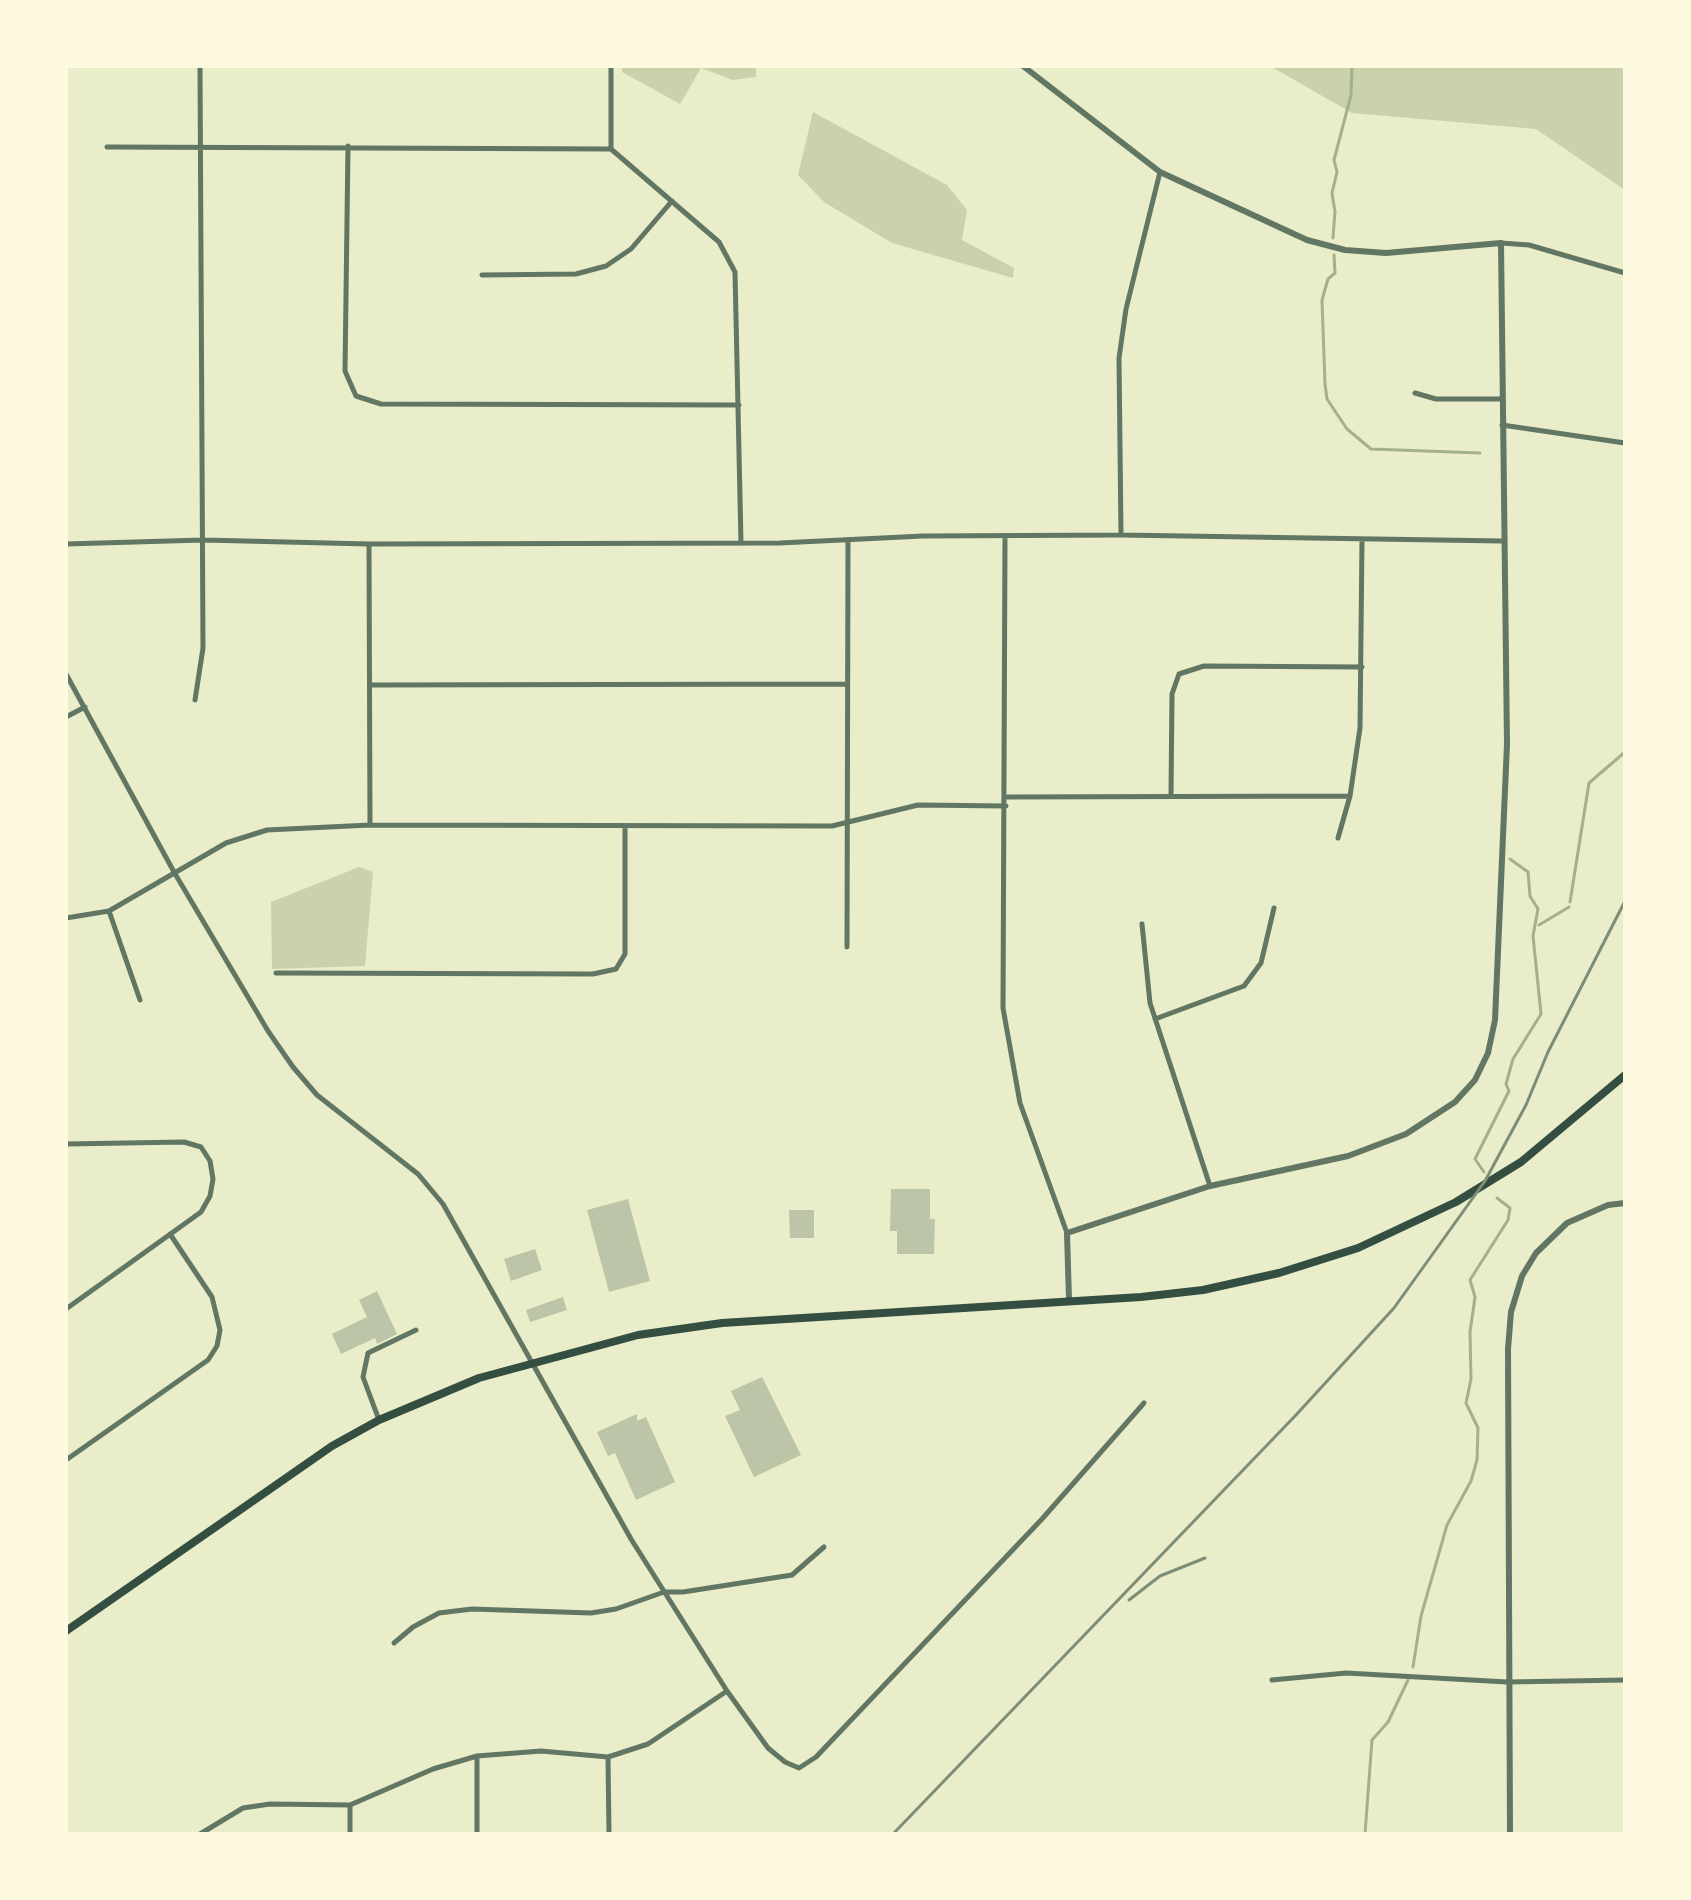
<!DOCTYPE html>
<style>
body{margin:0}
#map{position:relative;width:1691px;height:1900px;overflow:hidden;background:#e9edc9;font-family:Karla,sans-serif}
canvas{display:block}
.frame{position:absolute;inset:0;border:68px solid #fefae0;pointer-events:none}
</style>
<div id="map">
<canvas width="1691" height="1900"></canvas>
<div class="frame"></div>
</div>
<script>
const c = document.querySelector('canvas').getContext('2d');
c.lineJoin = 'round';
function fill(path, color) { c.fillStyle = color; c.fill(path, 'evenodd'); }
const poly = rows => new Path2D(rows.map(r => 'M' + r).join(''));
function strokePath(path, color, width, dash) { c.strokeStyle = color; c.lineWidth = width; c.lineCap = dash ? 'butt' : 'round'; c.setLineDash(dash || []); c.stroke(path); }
fill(poly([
 [622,66,756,66,756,77,733,80,701,68,680,104,622,72],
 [1270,66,1625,66,1625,190,1536,129,1352,113],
 [813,112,947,185,967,210,962,240,1014,268,1013,278,892,243,824,202,798,175],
 [359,867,373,872,365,966,272,969,271,902]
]), '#cad2ad');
strokePath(poly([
 [1333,238,1335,212,1332,193,1337,172,1334,160,1351,95,1352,66],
 [1334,255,1335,273,1328,279,1322,300,1325,384,1327,399,1347,429,1371,449,1480,453],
 [1570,902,1589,783,1625,752],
 [1539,925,1569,907],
 [1484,1172,1475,1159,1509,1091,1506,1084,1513,1059,1541,1014,1533,936,1538,909,1530,896,1528,872,1510,859],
 [1413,1667,1421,1616,1447,1525,1471,1481,1477,1460,1478,1428,1466,1403,1471,1379,1470,1332,1475,1297,1470,1280,1508,1220,1510,1208,1497,1198],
 [1365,1834,1372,1740,1388,1722,1408,1680]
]), '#a3b18a', 3);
fill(poly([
 [891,1189,930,1189,930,1219,935,1219,934,1254,897,1254,897,1231,890,1231],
 [628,1199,650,1281,609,1292,587,1210],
 [789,1210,814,1210,814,1238,790,1238],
 [535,1249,542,1270,511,1281,504,1259],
 [377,1291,397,1334,377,1344,375,1338,341,1354,332,1334,367,1317,359,1300],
 [563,1297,567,1310,530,1322,526,1310],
 [762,1377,801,1455,754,1477,725,1416,740,1410,731,1391],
 [637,1414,637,1421,646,1417,675,1482,636,1500,615,1453,608,1456,597,1432]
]), '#bcc5a7');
strokePath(poly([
 [348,146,345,371,356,396,381,404,739,405],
 [107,147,611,149,719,242,735,272,741,543],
 [611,149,611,66],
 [1501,243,1529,245,1625,273],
 [482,275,576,274,606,266,631,249,672,201],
 [1415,393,1436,399,1501,399],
 [1502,425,1625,443],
 [1121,535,1119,358,1126,309,1160,172],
 [1005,537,1003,1008,1020,1103,1067,1233],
 [66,544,203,540,369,544,780,543,923,536,1121,535,1502,541],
 [369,544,370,825],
 [66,674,174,872,268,1031,293,1067,317,1095,418,1174,443,1204,631,1539,727,1691,768,1748,785,1762,799,1768,816,1757,1042,1519,1144,1403],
 [370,685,847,684],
 [195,700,203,648,200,66],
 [66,717,85,707],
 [1171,795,1172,694,1179,674,1204,666,1362,667],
 [1006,797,1350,796],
 [1338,838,1350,796,1360,728,1362,539],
 [109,911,140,1000],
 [66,918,109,911,226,843,267,830,370,825,832,826,918,805,1006,806],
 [1142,924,1150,1003,1210,1186],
 [847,947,848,542],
 [276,973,593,974,616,969,625,954,625,828],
 [1155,1019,1244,986,1261,963,1274,908],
 [66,1144,184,1142,201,1147,210,1161,213,1179,210,1196,201,1212,66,1309],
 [379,1420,363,1377,368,1353,416,1330],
 [66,1460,208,1360,217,1346,220,1330,212,1297,170,1234],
 [394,1643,413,1627,439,1613,472,1609,591,1613,616,1609,664,1592,683,1592,792,1575,824,1547],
 [1272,1680,1346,1673,1507,1682,1625,1680],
 [608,1757,609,1834],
 [200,1834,243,1808,270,1804,350,1805,433,1769,477,1756,541,1751,608,1757,648,1744,727,1691],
 [350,1834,350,1805],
 [477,1834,477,1756]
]), '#617663', 5);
strokePath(poly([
 [1023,66,1160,172,1307,240,1345,250,1386,253,1501,243,1507,744,1495,1020,1488,1053,1475,1080,1455,1102,1406,1134,1348,1156,1210,1186,1067,1233,1069,1300],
 [1510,1834,1508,1349,1511,1312,1522,1276,1536,1253,1567,1223,1608,1205,1625,1203]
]), '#617663', 6);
strokePath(poly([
 [66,1631,332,1446,379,1420,479,1378,638,1335,722,1323,1141,1297,1203,1290,1279,1273,1358,1248,1456,1202,1521,1162,1625,1075]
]), '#344e41', 8);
strokePath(poly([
 [1129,1600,1160,1576,1205,1558],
 [893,1834,1296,1415,1394,1308,1485,1181,1526,1105,1548,1052,1625,901]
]), '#7c8e77', 3);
</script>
